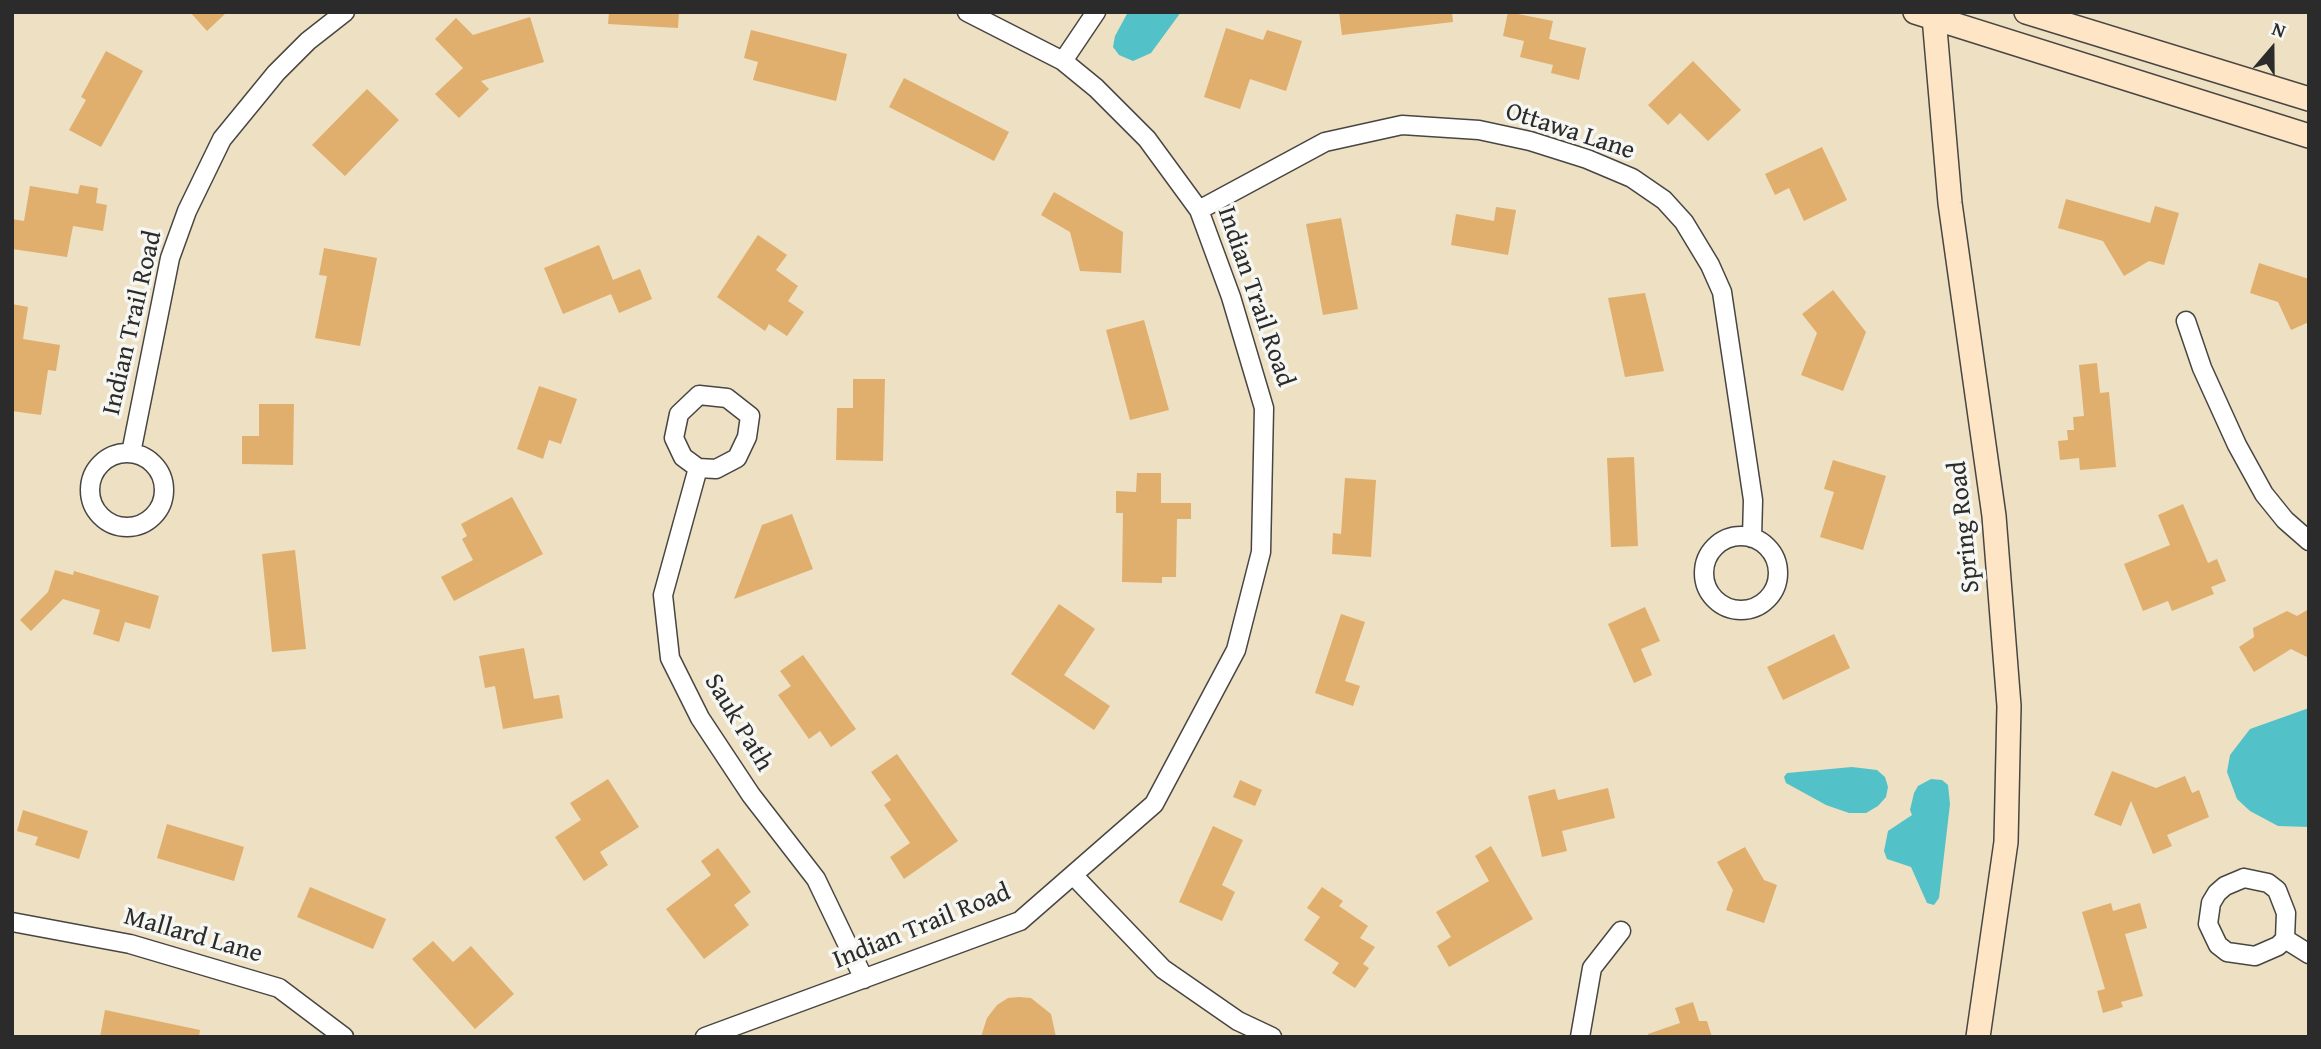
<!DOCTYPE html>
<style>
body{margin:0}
#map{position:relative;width:2321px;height:1049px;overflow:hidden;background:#eee0c2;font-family:"Gentium Book Plus",serif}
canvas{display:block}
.frame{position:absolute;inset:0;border:14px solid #2b2b2b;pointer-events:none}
.north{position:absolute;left:2237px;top:14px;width:70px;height:70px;-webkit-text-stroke:5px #f6f6f2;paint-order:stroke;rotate:20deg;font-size:19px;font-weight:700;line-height:28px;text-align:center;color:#2b2b2b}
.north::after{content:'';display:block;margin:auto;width:24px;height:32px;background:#2b2b2b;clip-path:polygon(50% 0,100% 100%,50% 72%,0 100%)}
</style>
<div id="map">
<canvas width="2321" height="1049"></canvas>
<div class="frame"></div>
<div class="north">N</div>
</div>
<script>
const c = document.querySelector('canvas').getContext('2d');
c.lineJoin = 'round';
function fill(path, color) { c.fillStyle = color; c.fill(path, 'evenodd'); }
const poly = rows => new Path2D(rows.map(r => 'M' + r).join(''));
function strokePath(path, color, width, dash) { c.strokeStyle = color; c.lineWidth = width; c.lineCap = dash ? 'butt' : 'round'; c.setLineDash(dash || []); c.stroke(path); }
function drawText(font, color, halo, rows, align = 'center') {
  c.font = font + ' "Gentium Book Plus",serif'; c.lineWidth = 7; c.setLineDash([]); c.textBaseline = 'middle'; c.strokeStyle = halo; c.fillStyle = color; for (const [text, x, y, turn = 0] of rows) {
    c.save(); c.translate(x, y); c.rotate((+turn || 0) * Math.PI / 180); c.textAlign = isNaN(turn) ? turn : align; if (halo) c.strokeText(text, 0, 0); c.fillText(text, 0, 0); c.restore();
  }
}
fill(poly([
 [1128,12,1181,12,1151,53,1133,61,1119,55,1113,47,1115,36],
 [2309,708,2309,827,2278,826,2250,811,2237,799,2227,772,2230,755,2250,729],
 [1852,767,1877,770,1885,777,1888,787,1886,797,1878,806,1866,813,1849,813,1826,805,1786,783,1784,777,1787,773],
 [1931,779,1942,780,1948,785,1950,804,1939,898,1934,905,1927,903,1911,867,1887,859,1884,851,1888,831,1912,815,1910,810,1914,793,1918,786]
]), '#53c1c8');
fill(poly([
 [190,12,227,12,207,31],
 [609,12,679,12,678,28,608,24],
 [1339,12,1452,12,1453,22,1342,35],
 [1508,12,1553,21,1549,39,1586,48,1579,80,1551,73,1553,65,1520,57,1524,41,1503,36],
 [530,17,544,62,481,81,489,89,459,118,435,94,463,68,435,39,456,18,473,35],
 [1226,28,1263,40,1267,30,1302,41,1286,91,1250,79,1240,109,1204,97],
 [751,30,847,54,836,101,753,80,758,62,744,58],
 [106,51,143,71,101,147,69,130,86,100,81,97],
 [1693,61,1741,110,1708,141,1680,113,1668,125,1648,105],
 [904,78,1009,132,994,161,889,107],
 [367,89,399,120,345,176,312,145],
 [1822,147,1847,200,1804,221,1789,188,1775,195,1765,174],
 [80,185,98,188,96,203,107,205,103,231,73,226,67,257,12,249,12,219,24,221,30,186,78,194],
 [1054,192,1123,232,1121,273,1080,271,1070,232,1041,215],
 [2066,199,2150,223,2155,206,2179,213,2164,265,2149,261,2124,276,2103,241,2058,228],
 [1496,207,1516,210,1508,255,1451,245,1456,214,1494,221],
 [1341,218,1358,309,1323,315,1306,224],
 [758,235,787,255,776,270,798,286,788,301,804,312,787,336,769,324,765,331,717,297],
 [599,245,613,280,640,269,652,299,619,313,611,294,563,314,544,268],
 [324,248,377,258,360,346,315,338,327,276,319,275],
 [2259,263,2309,279,2309,322,2291,330,2278,302,2250,293],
 [1833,290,1866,332,1843,391,1801,375,1817,333,1802,314],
 [1645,293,1664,371,1625,377,1608,298],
 [12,304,28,307,23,339,60,345,56,371,48,370,41,415,12,411],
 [1144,320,1169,410,1130,420,1106,330],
 [2097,363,2100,393,2109,392,2116,467,2080,470,2079,458,2060,460,2058,441,2068,440,2067,430,2074,430,2073,417,2084,416,2079,365],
 [853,379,885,379,883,461,836,460,837,408,853,408],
 [539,386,577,399,561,444,549,440,543,459,517,449],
 [259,404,294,404,293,465,242,464,242,436,259,436],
 [1634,457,1638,546,1611,547,1607,458],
 [1833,460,1886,476,1863,550,1820,537,1834,492,1824,489],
 [1137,473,1161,473,1161,503,1191,503,1191,519,1177,519,1176,577,1162,577,1162,583,1122,582,1123,513,1116,513,1116,491,1136,492],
 [1345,478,1376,480,1371,557,1332,554,1333,533,1341,534],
 [512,497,543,554,454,601,441,577,473,560,462,539,467,536,461,524],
 [2183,504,2208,563,2217,559,2226,581,2211,587,2214,594,2172,611,2168,601,2143,611,2124,564,2170,545,2158,515],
 [792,514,813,569,734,599,762,525],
 [295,550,306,649,272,652,262,554],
 [55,570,73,575,74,571,159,596,150,629,125,622,119,642,93,634,100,610,63,599,31,631,20,620,48,592],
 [1059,604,1095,629,1064,675,1110,706,1094,730,1011,674],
 [1645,607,1660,641,1641,649,1652,675,1634,683,1608,624],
 [2309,609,2309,658,2291,649,2254,672,2239,647,2254,637,2253,628,2287,611,2297,616],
 [1341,614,1365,622,1345,681,1360,686,1353,706,1315,693],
 [1834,634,1850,668,1783,700,1767,667],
 [524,648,534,699,559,695,563,718,503,729,495,686,485,688,479,656],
 [803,655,856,729,831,747,820,731,809,739,778,695,791,686,780,671],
 [897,754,958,841,904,879,890,857,910,843,884,805,891,800,871,772],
 [2112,771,2156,788,2185,776,2192,793,2199,790,2209,817,2167,835,2172,846,2153,854,2131,801,2121,826,2094,815],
 [608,779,639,827,600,852,608,865,584,881,555,837,581,820,570,803],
 [1240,780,1262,790,1255,806,1233,797],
 [1608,788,1615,818,1562,831,1567,851,1542,857,1528,796,1555,789,1558,800],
 [23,810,88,831,79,859,35,845,38,837,17,831],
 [167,824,244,847,234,881,157,858],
 [1213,826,1243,840,1222,885,1235,892,1222,921,1179,902],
 [1491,846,1533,919,1449,967,1437,946,1451,937,1436,912,1489,881,1475,856],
 [1745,847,1764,880,1777,885,1764,923,1726,910,1733,890,1717,862],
 [718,848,751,892,734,905,749,925,704,959,666,909,711,875,701,861],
 [310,887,386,919,373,949,297,917],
 [1322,887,1343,901,1339,906,1368,926,1360,938,1375,947,1363,964,1369,968,1355,988,1332,973,1339,963,1304,940,1320,917,1307,908],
 [2111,903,2113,911,2140,903,2147,928,2125,934,2143,996,2121,1002,2123,1007,2103,1013,2097,991,2105,989,2082,912],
 [433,941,453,962,471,946,514,994,475,1029,412,959],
 [1019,997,1031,998,1051,1014,1056,1037,981,1037,987,1018,997,1005,1008,998],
 [1693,1002,1699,1021,1707,1021,1712,1037,1649,1037,1648,1034,1680,1023,1675,1008],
 [105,1010,200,1030,199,1037,100,1037]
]), '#e0ae6d');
const street = poly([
 [1063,61,1096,12],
 [1199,210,1325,142,1402,125,1479,130,1530,141,1587,159,1632,178,1664,200,1684,222,1710,265,1722,292,1753,500,1752,538],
 [2186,321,2202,368,2237,445,2264,494,2285,520,2309,541],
 '90 490a37 37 0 1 1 74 0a37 37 0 1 1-74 0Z',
 [131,453,170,258,187,211,222,139,276,73,308,41,345,12],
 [698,468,683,457,674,438,679,414,699,395,727,398,750,416,747,437,737,458,716,469,698,468,663,595,670,658,700,718,751,795,816,879,864,979],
 '1704 573a37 37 0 1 1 74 0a37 37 0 1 1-74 0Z',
 [1073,875,1163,969,1238,1021,1272,1037],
 [2244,878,2268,883,2277,890,2286,913,2285,939,2278,946,2255,956,2227,952,2218,945,2208,924,2211,903,2217,893,2225,886,2244,878],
 [12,922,130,944,279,988,344,1037],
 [2285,939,2309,954],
 [705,1037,1020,921,1154,804,1236,650,1261,552,1264,408,1231,297,1199,210,1147,139,1096,88,1063,61,967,12],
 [1580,1037,1592,968,1621,931]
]);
const secondary = poly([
 [1915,12,2309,136],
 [2026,12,2309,99],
 [1934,17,1950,203,1994,516,2009,706,2006,842,1978,1037]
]);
strokePath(street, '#484642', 21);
strokePath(secondary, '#484642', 26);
strokePath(street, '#fff', 18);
strokePath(secondary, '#fde5c5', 23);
drawText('26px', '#2b2b2b', '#f6f6f2', [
 ["Ottawa Lane",1570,132,18],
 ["Indian Trail Road",1255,297,71],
 ["Indian Trail Road",133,323,-77],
 ["Spring Road",1965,527,-96],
 ["Sauk Path",738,723,59],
 ["Indian Trail Road",922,927,-22],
 ["Mallard Lane",193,936,16]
]);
</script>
